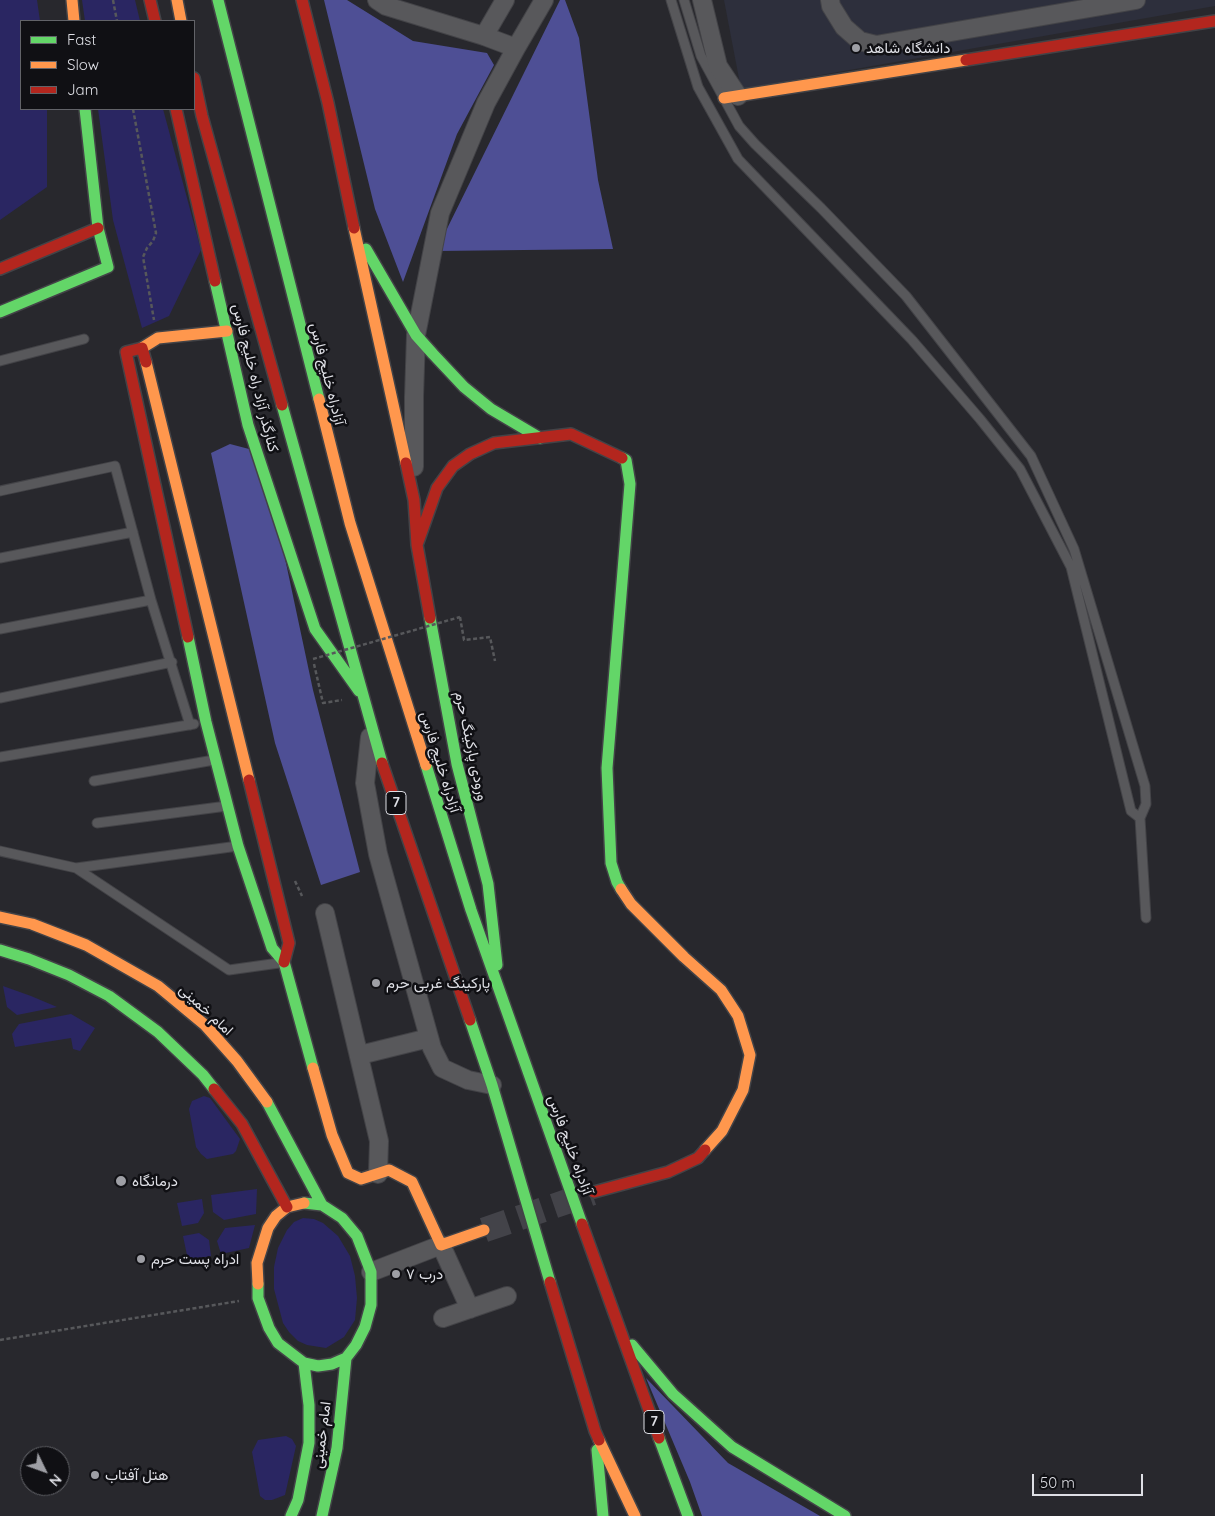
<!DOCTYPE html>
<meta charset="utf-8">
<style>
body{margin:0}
#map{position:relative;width:1215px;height:1516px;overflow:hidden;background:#28282d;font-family:Quicksand,sans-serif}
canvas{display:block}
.legend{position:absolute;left:20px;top:20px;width:175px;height:90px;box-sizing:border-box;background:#101014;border:1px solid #626368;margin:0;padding:6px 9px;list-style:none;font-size:15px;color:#dedfe5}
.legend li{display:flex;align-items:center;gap:10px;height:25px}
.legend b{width:25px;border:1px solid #626368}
.north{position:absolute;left:20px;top:1446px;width:50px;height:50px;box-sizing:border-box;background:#101014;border:1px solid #626368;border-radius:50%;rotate:132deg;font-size:14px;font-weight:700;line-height:20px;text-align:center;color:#dedfe5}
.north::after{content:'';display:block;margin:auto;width:18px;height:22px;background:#9e9fa5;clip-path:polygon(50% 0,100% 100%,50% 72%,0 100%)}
.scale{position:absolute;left:1032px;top:1474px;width:111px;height:22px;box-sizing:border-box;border:2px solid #dedfe5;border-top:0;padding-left:6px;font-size:15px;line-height:18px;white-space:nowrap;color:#dedfe5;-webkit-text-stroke:4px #101014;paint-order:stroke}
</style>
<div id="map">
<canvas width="1215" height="1516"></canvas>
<ul class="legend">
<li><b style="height:6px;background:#63d668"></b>Fast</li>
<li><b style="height:6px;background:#ff974d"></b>Slow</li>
<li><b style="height:6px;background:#b3261e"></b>Jam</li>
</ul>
<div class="north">N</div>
<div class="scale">50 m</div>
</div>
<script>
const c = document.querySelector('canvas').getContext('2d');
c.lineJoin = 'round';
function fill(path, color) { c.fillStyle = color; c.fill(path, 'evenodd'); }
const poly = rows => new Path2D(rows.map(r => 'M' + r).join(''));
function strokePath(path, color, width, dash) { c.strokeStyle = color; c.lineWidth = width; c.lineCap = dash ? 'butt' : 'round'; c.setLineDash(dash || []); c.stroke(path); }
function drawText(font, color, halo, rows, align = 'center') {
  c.font = font + ' Quicksand,Vazirmatn,sans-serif'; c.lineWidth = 5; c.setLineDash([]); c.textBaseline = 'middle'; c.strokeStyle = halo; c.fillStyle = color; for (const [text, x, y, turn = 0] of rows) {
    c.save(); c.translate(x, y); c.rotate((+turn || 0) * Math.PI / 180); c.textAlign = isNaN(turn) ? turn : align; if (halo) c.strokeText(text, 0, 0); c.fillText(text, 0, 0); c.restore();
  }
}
fill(poly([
 [724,0,1215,0,1215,6,741,89]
]), '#2d2f3c');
fill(poly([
 [0,0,37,0,40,21,21,21,21,109,47,109,47,187,0,220],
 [82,0,135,0,140,21,85,21],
 [98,109,163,109,201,250,169,316,142,328,113,220],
 [3,986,31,996,57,1007,17,1015,7,1007],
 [71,1014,95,1028,80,1051,73,1049,71,1038,15,1047,12,1034,19,1024],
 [204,1096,210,1098,240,1139,236,1151,233,1154,207,1159,201,1154,196,1147,189,1109,192,1101],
 [257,1189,256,1214,224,1220,213,1212,211,1195],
 [202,1199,204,1213,198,1223,182,1226,177,1203],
 [303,1218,314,1219,323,1223,338,1236,350,1256,355,1276,357,1298,355,1320,344,1337,326,1348,307,1345,298,1341,289,1332,283,1323,274,1289,274,1267,278,1248,287,1230,294,1222],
 [255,1225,249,1248,221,1254,217,1241,225,1228],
 [199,1233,209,1240,211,1256,188,1260,183,1236],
 [286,1436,292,1439,296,1446,285,1495,272,1500,265,1500,260,1496,252,1452,258,1440]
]), '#2a2662');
fill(poly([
 [324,0,347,0,413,41,487,53,494,65,457,134,403,282,375,209],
 [560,0,565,0,579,38,598,180,613,249,436,251],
 [230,444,249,449,276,516,313,690,360,872,321,885,275,743,211,453],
 [646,1378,728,1463,820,1516,702,1516,690,1482]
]), '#4e4f95');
strokePath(poly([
 [484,1230,592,1193]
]), '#434349', 25, [25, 12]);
const lane = poly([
 [671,0,698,87,738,159,912,340,980,419,1020,469,1071,567,1131,811,1140,818,1146,804,1145,786,1074,549,1031,456,906,296,821,208,755,144,739,126,701,56,684,0],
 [0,361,84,339],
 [0,491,115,466,151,600,190,725],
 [0,558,133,532],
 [0,629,151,600],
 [0,698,172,662],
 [0,757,194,724],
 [94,781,214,760],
 [1140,818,1146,918],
 [97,823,227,806],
 [0,851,76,868,229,970,279,963],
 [76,868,238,846]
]);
const street = poly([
 [377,0,386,6,484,36,516,48],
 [702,0,718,66,738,96],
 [830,0,831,6,844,27,860,41,876,45,1136,0],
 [484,36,505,0],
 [414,467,414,397,416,335,440,213,486,103,516,48,544,0],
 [370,737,365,783,378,854,432,1048,442,1068,468,1080,492,1085],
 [325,913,379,1141,378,1174],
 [360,1055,429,1038],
 [371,1272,441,1245,470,1309],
 [443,1318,507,1296]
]);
const fast = poly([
 [218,0,319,399],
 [366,249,416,335,433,354,464,387,491,409,540,438],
 [215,281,248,425,315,629,359,691],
 [0,312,108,267,98,228,85,109],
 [282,405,382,763],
 [430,618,457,764,488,884,497,965],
 [188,637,206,722,238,846,272,948,284,962,313,1068],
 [426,765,471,910,582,1224],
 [621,889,617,882,611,863,607,768,630,484,626,460,622,458],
 [0,950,29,959,69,975,109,996,158,1032,203,1075,214,1089],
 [470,1020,492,1085,550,1282],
 [267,1102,322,1205],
 [258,1284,258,1298,269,1328,278,1343,304,1363,318,1366,332,1364,346,1358,356,1345,365,1327,371,1305,371,1272,357,1236,342,1218,322,1205,304,1203],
 [632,1345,673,1394,732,1447,845,1516],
 [659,1438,688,1516],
 [597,1450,603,1516],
 [291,1516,298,1500,309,1443,309,1405,304,1363],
 [322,1516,337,1448,346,1358]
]);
const slow = poly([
 [72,0,74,21],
 [177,0,181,21],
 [724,98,966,60],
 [354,228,406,463],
 [142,348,158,338,227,331],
 [146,362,249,780],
 [319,399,350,523,426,765],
 [621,889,631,904,684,957,721,990,738,1016,750,1055,743,1090,722,1131,705,1150],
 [0,917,32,924,86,945,158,986,205,1025,237,1061,267,1102],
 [313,1068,332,1135,348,1173,361,1179,389,1170,412,1182,441,1245,484,1230],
 [258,1284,257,1263,268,1228,276,1216,287,1207,304,1203],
 [599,1440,635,1516]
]);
const jam = poly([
 [150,0,155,21],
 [302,0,328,103,354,228],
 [966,60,1215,21],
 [194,78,202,116,282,405],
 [176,109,215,281],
 [0,269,98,228],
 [146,362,142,348,126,352,188,637],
 [406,463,414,500,417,545,430,618],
 [417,545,437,488,453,466,470,454,494,443,571,434,622,458],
 [382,763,470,1020],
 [249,780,289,943,284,962],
 [214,1089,242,1124,287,1207],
 [594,1192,668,1172,698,1158,705,1150],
 [582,1224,659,1438],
 [550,1282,595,1431,599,1440]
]);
strokePath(lane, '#434347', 11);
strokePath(street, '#434347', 20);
strokePath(fast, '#434347', 14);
strokePath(slow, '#434347', 14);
strokePath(jam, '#434347', 14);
strokePath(poly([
 [113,0,117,21],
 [133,109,156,233,153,241,147,248,143,257,154,320],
 [460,617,464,640,490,637,495,661],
 [314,664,323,703,342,700],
 [295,881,302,896],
 [0,1340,239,1301]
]), '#57585b', 2.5, [4, 2.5]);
strokePath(lane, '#58585b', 9);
strokePath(street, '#58585b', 18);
strokePath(fast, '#63d668', 11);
strokePath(slow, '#ff974d', 11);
strokePath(jam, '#b3261e', 11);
strokePath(poly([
 [313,659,460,617]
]), '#57585b', 2.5, [4, 2.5]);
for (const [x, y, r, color] of [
 [856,48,5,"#9e9fa5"],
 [376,983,5,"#9e9fa5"],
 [121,1181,6,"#9e9fa5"],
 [141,1259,5,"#9e9fa5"],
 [396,1274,5,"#9e9fa5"],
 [95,1475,5,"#9e9fa5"]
]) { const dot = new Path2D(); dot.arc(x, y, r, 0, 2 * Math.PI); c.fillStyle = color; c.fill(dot); strokePath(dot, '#101014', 2); }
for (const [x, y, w] of [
 [396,803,20],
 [654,1422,20]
]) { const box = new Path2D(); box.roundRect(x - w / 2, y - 11.5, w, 23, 4); c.fillStyle = '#101014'; c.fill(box); strokePath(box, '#dedfe5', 1); }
drawText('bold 14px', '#dedfe5', null, [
 ["7",396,803],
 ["7",654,1422]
]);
drawText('15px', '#dedfe5', '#101014', [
 ["دانشگاه شاهد",866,48],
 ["پارکینگ غربی حرم",386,983],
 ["درمانگاه",132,1181],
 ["ادراه پست حرم",151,1259],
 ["درب ۷",406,1274],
 ["هتل آفتاب",105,1475]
], 'left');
drawText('15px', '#dedfe5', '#101014', [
 ["آزادراه خلیج فارس",327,374,76],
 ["کنارگذر آزاد راه خلیج فارس",255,378,76],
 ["ورودی پارکینگ حرم",471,746,78],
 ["آزادراه خلیج فارس",440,762,73],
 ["امام خمینی",206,1010,43],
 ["آزادراه خلیج فارس",570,1145,70],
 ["امام خمینی",322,1435,-83]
]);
</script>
